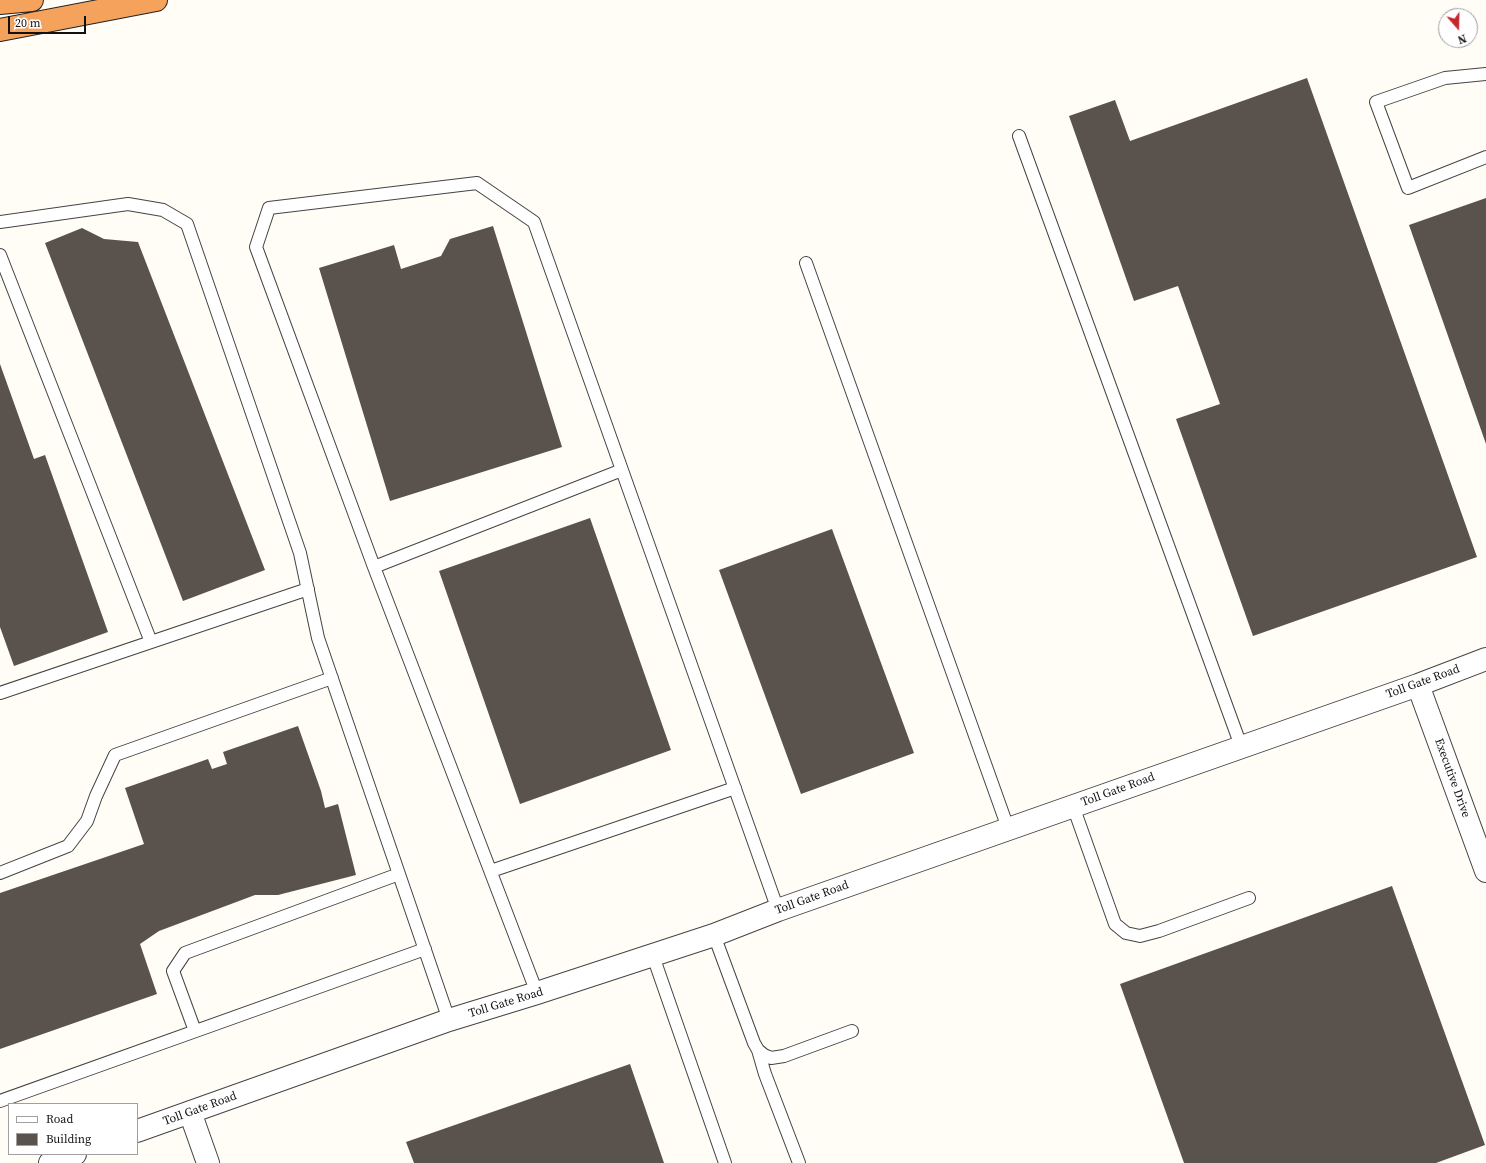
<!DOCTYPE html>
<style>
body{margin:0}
#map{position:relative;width:1486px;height:1163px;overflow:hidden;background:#fffdf5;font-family:"Source Serif 4",serif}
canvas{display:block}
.legend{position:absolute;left:8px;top:1103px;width:130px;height:52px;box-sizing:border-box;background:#fff;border:1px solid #a0a0a0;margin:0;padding:5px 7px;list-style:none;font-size:12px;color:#111}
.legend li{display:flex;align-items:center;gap:8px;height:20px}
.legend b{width:20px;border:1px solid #a0a0a0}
.north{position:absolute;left:1438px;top:8px;width:40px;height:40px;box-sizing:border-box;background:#fff;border:1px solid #a0a0a0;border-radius:50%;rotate:160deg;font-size:11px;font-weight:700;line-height:16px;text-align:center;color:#111}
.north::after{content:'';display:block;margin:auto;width:14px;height:18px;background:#c4262e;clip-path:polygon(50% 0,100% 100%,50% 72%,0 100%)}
.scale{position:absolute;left:8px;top:16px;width:78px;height:18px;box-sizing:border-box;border:2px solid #111;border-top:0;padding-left:5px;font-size:12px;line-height:14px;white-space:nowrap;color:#111;-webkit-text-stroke:3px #fff;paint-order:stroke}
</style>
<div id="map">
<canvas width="1486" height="1163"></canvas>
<ul class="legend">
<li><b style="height:5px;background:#fff"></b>Road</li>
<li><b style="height:11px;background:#5a524d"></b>Building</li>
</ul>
<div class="north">N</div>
<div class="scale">20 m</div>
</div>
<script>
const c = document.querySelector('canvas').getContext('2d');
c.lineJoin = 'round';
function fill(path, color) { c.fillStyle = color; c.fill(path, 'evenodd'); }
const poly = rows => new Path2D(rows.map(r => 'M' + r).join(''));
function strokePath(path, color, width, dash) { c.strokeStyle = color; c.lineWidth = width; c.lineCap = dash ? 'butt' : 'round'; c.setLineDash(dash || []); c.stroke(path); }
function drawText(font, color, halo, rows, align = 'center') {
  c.font = font + ' "Source Serif 4",serif'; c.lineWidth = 4; c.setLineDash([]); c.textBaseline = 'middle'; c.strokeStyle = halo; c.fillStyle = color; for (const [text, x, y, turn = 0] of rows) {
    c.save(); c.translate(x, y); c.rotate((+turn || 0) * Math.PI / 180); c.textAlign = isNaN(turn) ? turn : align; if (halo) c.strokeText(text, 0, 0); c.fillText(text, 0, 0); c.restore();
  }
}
fill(poly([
 [1307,78,1477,557,1253,636,1176,419,1220,404,1178,286,1134,301,1069,116,1115,100,1130,141],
 [1486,198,1486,444,1409,225],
 [493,226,562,447,390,501,319,268,394,245,401,269,441,256,450,239],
 [82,228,104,239,138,242,265,570,183,601,45,243],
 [0,364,34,459,45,455,108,632,14,666,0,627],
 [590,518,671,750,520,804,439,571],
 [832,529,914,753,801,794,719,570],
 [298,726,321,791,325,808,338,804,356,875,278,895,255,895,159,931,140,944,157,994,0,1049,0,893,144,844,125,788,208,759,212,769,227,764,223,752],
 [1392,886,1485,1145,1436,1163,1184,1163,1120,984],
 [630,1064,664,1163,414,1163,406,1142]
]), '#5a524d');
const service = poly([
 [1486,74,1445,78,1376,102,1408,188,1486,157],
 [1019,136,1241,746],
 [0,222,128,204,163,210,187,224,300,553,318,638,449,1020],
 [0,255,151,642],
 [806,263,1008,828],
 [374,567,622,470],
 [0,693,308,589],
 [1073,806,1115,924,1126,933,1140,936,1159,931,1249,898],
 [491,871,735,788],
 [0,873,68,846,87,821,96,796,115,755,332,678],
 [714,935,754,1043,758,1050,764,1055,771,1058,784,1056,852,1031],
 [653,956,725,1163],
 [537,993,374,567,256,247,269,208,477,183,534,222,778,910],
 [195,1031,173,971,185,953,399,874],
 [758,1050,765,1074,799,1163],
 [0,1101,425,949]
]);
const minor = poly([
 [1418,685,1486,871],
 [190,1112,208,1163],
 [137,1131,449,1020,537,993,714,935,778,910,1418,685,1486,659],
 [50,1163,75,1154]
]);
const motorway = poly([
 [0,3,32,0],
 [0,30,156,0]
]);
strokePath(service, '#444', 14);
strokePath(minor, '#444', 24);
strokePath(motorway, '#222', 24);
strokePath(service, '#fff', 12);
strokePath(minor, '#fff', 22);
strokePath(motorway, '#f5a25d', 22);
drawText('12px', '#111', '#fff', [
 ["Toll Gate Road",1423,682,-20],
 ["Executive Drive",1452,778,70],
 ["Toll Gate Road",1118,790,-20],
 ["Toll Gate Road",812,898,-20],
 ["Toll Gate Road",506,1003,-17],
 ["Toll Gate Road",200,1109,-20]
]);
</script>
